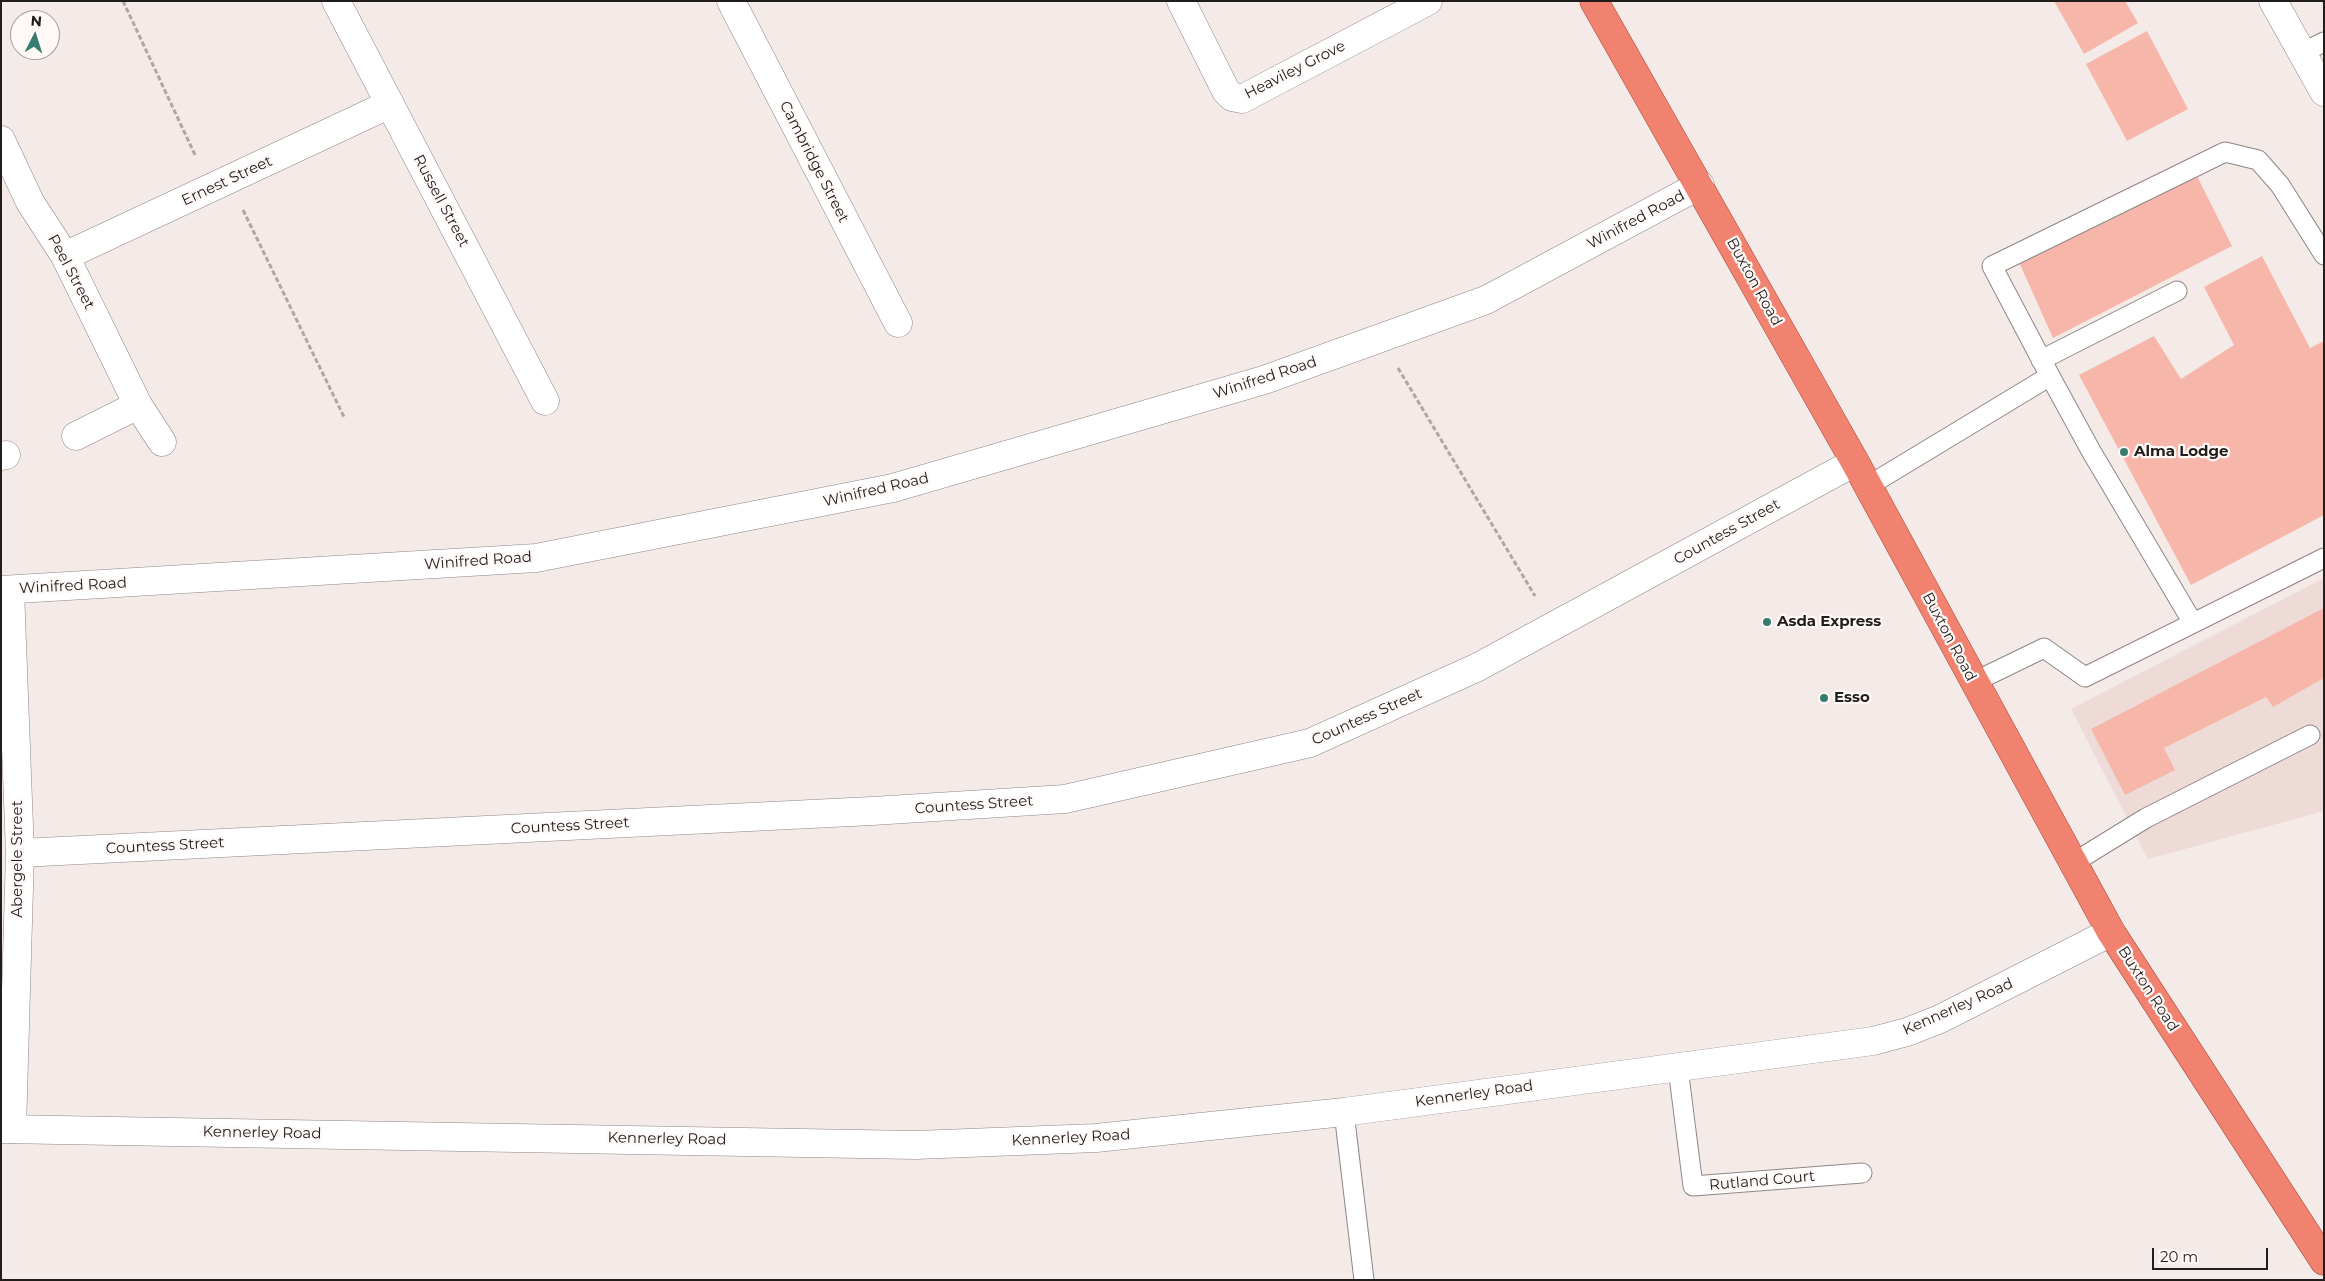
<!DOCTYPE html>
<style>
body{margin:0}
#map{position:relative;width:2325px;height:1281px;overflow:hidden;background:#f4eae8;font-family:Montserrat,sans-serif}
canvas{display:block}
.frame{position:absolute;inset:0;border:2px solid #201d1c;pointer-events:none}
.north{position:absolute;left:10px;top:10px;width:50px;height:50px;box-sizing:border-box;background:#fef8f7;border:1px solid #a5a09f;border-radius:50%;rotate:5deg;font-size:14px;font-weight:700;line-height:20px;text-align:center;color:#201d1c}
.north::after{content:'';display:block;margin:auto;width:18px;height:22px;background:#377c71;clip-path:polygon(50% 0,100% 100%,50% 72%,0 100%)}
.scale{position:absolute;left:2152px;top:1248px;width:116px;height:22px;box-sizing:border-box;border:2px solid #201d1c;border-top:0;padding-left:6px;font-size:15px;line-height:18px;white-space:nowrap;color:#201d1c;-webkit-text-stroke:4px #fef8f7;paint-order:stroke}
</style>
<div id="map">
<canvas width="2325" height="1281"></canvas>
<div class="frame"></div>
<div class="north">N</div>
<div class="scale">20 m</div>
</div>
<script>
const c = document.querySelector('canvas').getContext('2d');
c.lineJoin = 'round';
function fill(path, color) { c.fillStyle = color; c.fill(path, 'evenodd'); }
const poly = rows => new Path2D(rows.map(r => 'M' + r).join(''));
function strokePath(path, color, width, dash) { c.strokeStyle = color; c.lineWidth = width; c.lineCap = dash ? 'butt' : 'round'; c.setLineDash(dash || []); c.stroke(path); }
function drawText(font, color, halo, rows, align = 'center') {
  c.font = font + ' Montserrat,sans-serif'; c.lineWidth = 4.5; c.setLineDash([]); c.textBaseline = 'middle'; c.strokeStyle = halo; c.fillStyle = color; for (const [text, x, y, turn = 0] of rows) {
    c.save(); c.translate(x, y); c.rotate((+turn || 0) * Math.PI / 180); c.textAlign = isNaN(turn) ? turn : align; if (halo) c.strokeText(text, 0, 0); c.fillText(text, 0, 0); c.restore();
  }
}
fill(poly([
 [2324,578,2324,811,2148,859,2071,709]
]), '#eedbd7');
fill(poly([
 [2054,1,2125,1,2138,23,2084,54],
 [2147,31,2188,109,2127,141,2086,64],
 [2195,172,2232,246,2053,338,2018,260],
 [2262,256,2310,348,2324,341,2324,515,2191,585,2079,375,2154,336,2181,379,2234,345,2204,287],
 [2324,608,2324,678,2273,707,2266,697,2164,748,2175,770,2125,795,2091,729]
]), '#f6b7aa');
const service = poly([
 [2302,53,2324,42],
 [2041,360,2177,291],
 [2050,376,2091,451,2193,623],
 [1868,486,2050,376,1992,266,2225,152,2258,160,2280,185,2324,255],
 [1974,682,2044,648,2085,677,2324,558],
 [2073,863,2146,818,2310,735],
 [1678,1068,1693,1186,1862,1173],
 [1344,1112,1364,1280]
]);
const minor = poly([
 [336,1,545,401],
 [731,1,898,323],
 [1181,1,1226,91,1232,97,1242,99,1428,1],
 [2273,1,2324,92],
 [1,140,30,202,65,256,138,405,162,442],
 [65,256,390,104],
 [76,436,138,405],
 [1,456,6,455],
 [1,590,536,558,893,488,1264,380,1486,300,1700,185],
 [10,590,20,853,12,1129],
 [20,853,872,811,1065,799,1310,743,1478,667,1855,462]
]);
const tertiary = poly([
 [1,1129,916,1145,1096,1138,1344,1112,1873,1041,1907,1032,1940,1019,2111,932]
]);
const trunk = poly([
 [1594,1,1855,462,2111,932,2324,1261]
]);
strokePath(service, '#8f8684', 21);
strokePath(minor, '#8f8684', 29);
strokePath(tertiary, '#8f8684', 29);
strokePath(trunk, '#a64a3b', 29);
strokePath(poly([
 [123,1,196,157],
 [243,210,344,417],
 [1398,368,1535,596]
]), '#aea7a5', 3, [5, 2.5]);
strokePath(service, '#fff', 19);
strokePath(minor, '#fff', 28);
strokePath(tertiary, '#fff', 28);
strokePath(trunk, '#f28270', 28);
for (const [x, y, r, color] of [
 [2124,452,5,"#377c71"],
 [1767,622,5,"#377c71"],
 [1824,698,5,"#377c71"]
]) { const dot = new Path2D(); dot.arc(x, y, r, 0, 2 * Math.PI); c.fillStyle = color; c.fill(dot); strokePath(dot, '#fef8f7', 2); }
drawText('15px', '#201d1c', '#fef8f7', [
 ["Heaviley Grove",1295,70,-27],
 ["Cambridge Street",814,162,63],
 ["Ernest Street",227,181,-25],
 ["Russell Street",441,201,62],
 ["Winifred Road",1636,220,-28],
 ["Peel Street",71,272,62],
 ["Buxton Road",1754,282,61],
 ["Winifred Road",1265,378,-18],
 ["Winifred Road",876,490,-13],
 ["Countess Street",1727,532,-29],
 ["Winifred Road",478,561,-4],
 ["Winifred Road",73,586,-3],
 ["Buxton Road",1949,637,62],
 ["Countess Street",1367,717,-24],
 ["Countess Street",974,805,-4],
 ["Countess Street",570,826,-3],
 ["Countess Street",165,846,-3],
 ["Abergele Street",18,859,-90],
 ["Buxton Road",2148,989,57],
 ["Kennerley Road",1958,1007,-24],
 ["Kennerley Road",1474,1094,-8],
 ["Kennerley Road",262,1133,1],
 ["Kennerley Road",1071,1138,-3],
 ["Kennerley Road",667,1139,1],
 ["Rutland Court",1762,1181,-5]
]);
drawText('bold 15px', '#201d1c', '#fef8f7', [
 ["Alma Lodge",2134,452],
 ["Asda Express",1777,622],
 ["Esso",1834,698]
], 'left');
</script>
